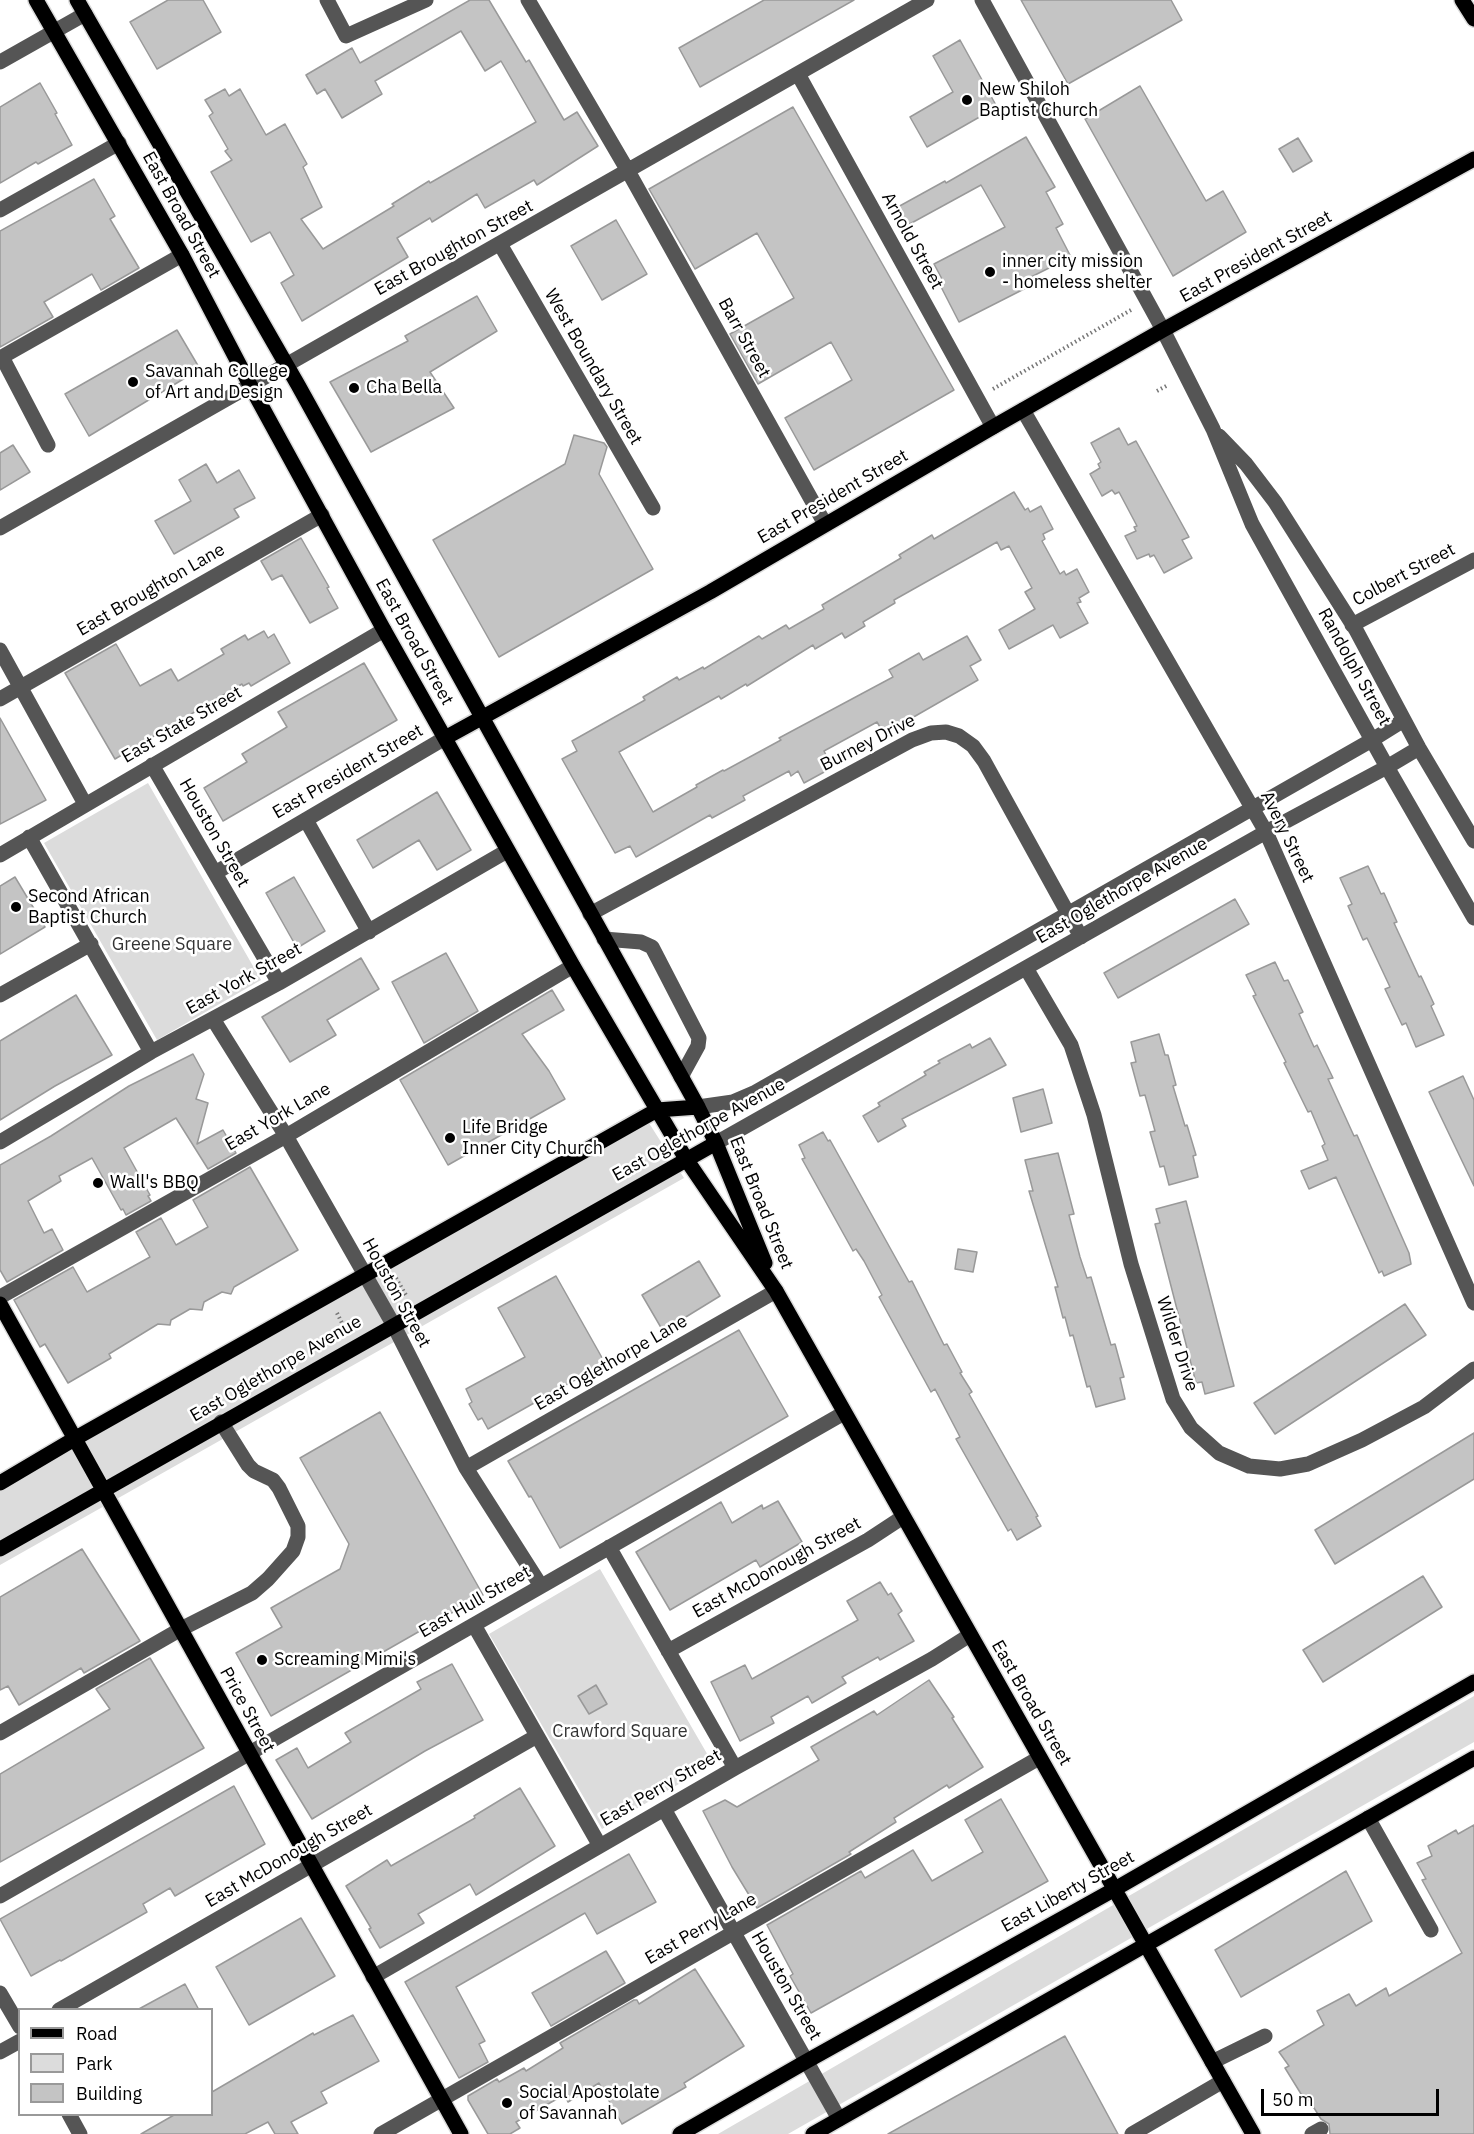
<!DOCTYPE html>
<style>
body{margin:0}
#map{position:relative;width:1474px;height:2134px;overflow:hidden;background:#fff;font-family:"IBM Plex Sans",sans-serif}
canvas{display:block}
.legend{position:absolute;left:18px;top:2008px;width:195px;height:108px;box-sizing:border-box;background:#fff;border:2px solid #999;margin:0;padding:8px 10px;list-style:none;font-size:18px;color:#000}
.legend li{display:flex;align-items:center;gap:12px;height:30px}
.legend b{width:30px;border:2px solid #999}
.scale{position:absolute;left:1261px;top:2089px;width:178px;height:27px;box-sizing:border-box;border:3px solid #000;border-top:0;padding-left:8px;font-size:18px;line-height:21px;white-space:nowrap;color:#000;-webkit-text-stroke:4px #fff;paint-order:stroke}
</style>
<div id="map">
<canvas width="1474" height="2134"></canvas>
<ul class="legend">
<li><b style="height:8px;background:#000"></b>Road</li>
<li><b style="height:16px;background:#dcdcdc"></b>Park</li>
<li><b style="height:16px;background:#c4c4c4"></b>Building</li>
</ul>
<div class="scale">50 m</div>
</div>
<script>
const c = document.querySelector('canvas').getContext('2d');
c.lineJoin = 'round';
function fill(path, color) { c.fillStyle = color; c.fill(path, 'evenodd'); }
const poly = rows => new Path2D(rows.map(r => 'M' + r).join(''));
function strokePath(path, color, width, dash) { c.strokeStyle = color; c.lineWidth = width; c.lineCap = dash ? 'butt' : 'round'; c.setLineDash(dash || []); c.stroke(path); }
function drawText(font, color, halo, rows, align = 'center') {
  c.font = font + ' "IBM Plex Sans",sans-serif'; c.lineWidth = 5; c.setLineDash([]); c.textBaseline = 'middle'; c.strokeStyle = halo; c.fillStyle = color; for (const [text, x, y, turn = 0] of rows) {
    c.save(); c.translate(x, y); c.rotate((+turn || 0) * Math.PI / 180); c.textAlign = isNaN(turn) ? turn : align; if (halo) c.strokeText(text, 0, 0); c.fillText(text, 0, 0); c.restore();
  }
}
fill(poly([
 [148,783,261,980,157,1040,44,843],
 [640,1109,684,1178,0,1565,0,1478],
 [600,1569,713,1764,602,1829,489,1634],
 [1474,1696,1474,1742,788,2134,718,2134]
]), '#dcdcdc');
const building = poly([
 [168,0,203,0,221,32,157,69,130,22,168,0],
 [470,0,489,0,526,62,529,60,564,120,577,112,598,146,537,185,534,180,485,208,477,194,432,222,430,218,397,238,408,257,302,321,281,283,294,275,270,232,251,242,211,172,232,160,225,151,228,149,209,116,213,113,205,100,225,89,229,96,240,89,266,135,285,124,307,164,303,167,322,207,301,219,323,249,394,206,392,204,429,181,430,183,536,122,501,61,485,71,461,31,375,81,382,94,342,118,325,89,317,94,306,75,352,48,360,63,470,0],
 [764,0,854,0,700,87,679,48,764,0],
 [1021,0,1171,0,1182,20,1068,84,1021,0],
 [960,40,997,107,927,147,910,117,953,92,933,56,960,40],
 [40,83,57,113,55,114,72,145,38,164,36,162,0,183,0,107,40,83],
 [1140,86,1206,201,1223,191,1246,232,1173,276,1085,119,1140,86],
 [793,107,954,390,814,470,785,418,852,380,831,342,758,384,730,334,794,298,757,233,695,269,649,189,793,107],
 [1026,137,1055,187,1046,192,1063,224,1056,228,1071,257,1025,280,1028,287,959,322,938,281,942,279,934,264,1005,227,981,185,906,226,896,208,945,181,946,183,1026,137],
 [1298,138,1312,161,1293,172,1279,149,1298,138],
 [94,179,115,216,110,219,139,268,101,290,92,274,44,302,53,317,0,347,0,231,94,179],
 [616,220,647,274,602,300,571,246,616,220],
 [477,296,497,331,430,372,454,408,371,452,330,382,408,341,405,336,477,296],
 [177,330,200,369,89,436,65,394,177,330],
 [1119,428,1128,445,1136,441,1189,537,1182,540,1192,558,1164,573,1154,555,1150,557,1149,554,1137,559,1125,536,1136,531,1134,527,1137,526,1119,492,1115,494,1112,490,1102,496,1090,474,1100,468,1098,464,1101,462,1091,443,1119,428],
 [574,435,604,443,607,447,599,474,653,569,499,657,433,540,565,464,574,435],
 [13,445,30,472,0,490,0,453,13,445],
 [206,464,217,483,239,470,255,498,234,509,239,517,174,554,155,521,191,501,179,480,206,464],
 [1014,492,1025,510,1028,508,1030,512,1041,506,1053,529,1043,534,1045,539,1042,541,1060,574,1064,571,1066,575,1077,569,1089,592,1079,598,1081,602,1077,603,1088,623,1060,638,1053,625,1009,649,999,630,1035,609,1025,592,1032,588,1009,546,1001,550,997,542,894,600,895,603,863,622,865,626,845,638,842,633,815,649,813,645,747,686,746,684,721,699,719,696,619,752,653,812,697,787,696,785,723,770,724,771,781,740,779,738,893,677,889,670,919,653,923,660,967,636,981,660,970,666,978,680,884,734,877,722,824,751,826,755,820,758,826,771,804,783,798,771,791,776,789,771,743,796,745,800,712,818,710,815,636,857,630,846,615,853,562,759,577,751,572,741,645,700,643,697,677,677,679,680,703,667,704,669,759,636,762,639,786,625,789,629,824,609,822,605,901,558,899,555,932,535,934,539,1014,492],
 [301,538,329,587,327,588,338,608,310,623,282,575,272,580,261,561,301,538],
 [264,631,268,638,274,634,290,663,251,686,249,683,243,686,242,684,115,759,65,673,116,644,140,686,171,669,178,681,224,654,221,649,245,635,248,640,264,631],
 [364,663,397,720,223,821,204,788,247,762,242,754,287,727,278,712,364,663],
 [0,718,46,800,0,824,0,718],
 [437,792,471,850,437,870,419,840,373,868,357,840,437,792],
 [1368,866,1381,894,1384,893,1397,922,1394,923,1419,977,1421,976,1434,1004,1431,1006,1444,1035,1416,1047,1406,1023,1402,1025,1385,989,1390,987,1367,938,1363,940,1348,906,1352,904,1340,878,1368,866],
 [15,877,45,927,0,954,0,886,15,877],
 [294,877,325,931,297,948,266,893,294,877],
 [1235,899,1249,924,1118,998,1104,973,1235,899],
 [446,953,478,1011,424,1043,392,982,446,953],
 [361,958,379,989,327,1020,336,1035,290,1062,262,1017,361,958],
 [1275,962,1284,981,1288,980,1303,1012,1299,1014,1314,1047,1317,1045,1333,1078,1328,1079,1354,1136,1357,1135,1409,1253,1411,1264,1384,1276,1382,1271,1379,1273,1336,1177,1309,1189,1301,1171,1328,1160,1322,1146,1325,1144,1311,1111,1308,1112,1284,1063,1286,1062,1253,996,1256,995,1246,975,1275,962],
 [552,990,564,1010,522,1034,549,1071,565,1099,448,1165,400,1080,552,990],
 [76,995,112,1055,55,1086,0,1120,0,1041,76,995],
 [1159,1034,1165,1055,1168,1055,1176,1085,1173,1086,1185,1126,1187,1125,1196,1155,1193,1156,1198,1177,1169,1185,1164,1166,1160,1167,1150,1132,1155,1131,1145,1095,1140,1096,1131,1063,1136,1062,1131,1042,1159,1034],
 [990,1038,1006,1065,902,1119,906,1126,878,1142,863,1116,880,1106,878,1103,926,1075,924,1072,940,1063,938,1061,970,1044,972,1048,990,1038],
 [193,1054,204,1074,196,1099,208,1103,197,1144,223,1130,236,1153,208,1169,176,1118,124,1148,150,1195,148,1196,151,1201,126,1215,123,1209,121,1210,92,1158,59,1176,61,1181,28,1201,44,1233,52,1229,63,1250,7,1282,0,1270,0,1165,51,1136,129,1086,193,1054],
 [1463,1076,1474,1100,1474,1186,1429,1092,1463,1076],
 [1043,1089,1052,1123,1021,1132,1013,1098,1043,1089],
 [823,1132,828,1141,830,1140,909,1282,912,1281,944,1345,947,1344,962,1372,960,1373,972,1392,969,1394,1038,1516,1036,1517,1041,1526,1017,1540,1011,1529,1008,1531,999,1515,956,1439,960,1437,935,1389,931,1392,879,1297,882,1295,864,1261,856,1249,853,1251,802,1159,805,1158,799,1145,823,1132],
 [1058,1153,1074,1214,1069,1215,1080,1257,1087,1278,1091,1277,1111,1345,1115,1344,1124,1377,1120,1378,1125,1399,1096,1407,1090,1386,1087,1387,1073,1335,1070,1336,1065,1317,1063,1318,1055,1287,1058,1287,1029,1191,1033,1191,1025,1160,1058,1153],
 [250,1167,298,1250,234,1287,231,1294,222,1292,204,1302,202,1310,190,1309,171,1320,170,1325,158,1324,109,1354,111,1358,68,1383,45,1344,40,1347,14,1300,73,1267,87,1292,150,1257,136,1232,161,1218,176,1245,208,1227,193,1200,250,1167],
 [1186,1201,1234,1386,1205,1394,1202,1382,1196,1383,1155,1224,1160,1223,1156,1209,1186,1201],
 [958,1249,977,1252,973,1272,955,1269,958,1249],
 [699,1261,720,1296,663,1331,642,1295,699,1261],
 [556,1276,605,1363,488,1429,482,1418,478,1420,469,1404,472,1402,466,1389,525,1357,498,1308,556,1276],
 [1405,1304,1426,1335,1275,1434,1254,1403,1405,1304],
 [739,1330,788,1416,560,1548,531,1496,529,1497,508,1461,739,1330],
 [380,1412,483,1595,271,1716,236,1653,282,1627,271,1608,340,1569,349,1544,300,1458,380,1412],
 [1474,1433,1474,1479,1335,1564,1315,1530,1474,1433],
 [778,1501,802,1542,760,1567,756,1560,670,1610,636,1552,721,1502,732,1523,762,1505,763,1509,778,1501],
 [82,1549,140,1641,84,1673,81,1668,19,1705,8,1686,0,1690,0,1597,82,1549],
 [1423,1576,1442,1607,1323,1682,1303,1650,1423,1576],
 [880,1582,888,1595,891,1593,902,1611,898,1614,914,1641,880,1660,878,1657,842,1677,846,1683,812,1703,808,1696,771,1717,774,1723,740,1741,711,1682,745,1665,752,1679,858,1620,847,1601,880,1582],
 [150,1658,204,1748,0,1862,0,1774,110,1709,96,1689,150,1658],
 [452,1664,483,1720,425,1751,312,1819,276,1760,297,1748,308,1768,351,1742,345,1733,421,1689,417,1682,452,1664],
 [929,1680,954,1717,952,1718,983,1767,949,1788,947,1785,894,1818,896,1822,849,1852,851,1854,757,1908,732,1867,703,1811,725,1800,737,1807,819,1760,811,1747,874,1711,877,1715,929,1680],
 [596,1685,607,1704,589,1714,578,1696,596,1685],
 [234,1786,265,1844,175,1896,170,1888,143,1904,147,1912,61,1961,60,1960,31,1976,0,1919,234,1786],
 [520,1788,555,1846,476,1895,470,1884,418,1914,424,1923,380,1948,369,1929,371,1928,346,1886,387,1860,391,1866,475,1818,474,1816,520,1788],
 [1001,1799,1048,1881,811,2013,790,1976,793,1974,767,1925,861,1871,865,1878,913,1850,932,1881,983,1852,965,1820,1001,1799],
 [1474,1825,1474,2134,1330,2134,1329,2124,1321,2119,1309,2100,1306,2102,1285,2068,1289,2066,1279,2052,1324,2025,1317,2011,1349,1994,1356,2006,1386,1988,1389,1996,1462,1953,1422,1880,1426,1879,1417,1863,1432,1856,1428,1846,1456,1830,1458,1834,1474,1825],
 [629,1854,656,1902,597,1934,585,1913,456,1987,485,2041,479,2044,488,2062,459,2078,405,1982,629,1854],
 [1346,1871,1372,1921,1241,1997,1215,1950,1346,1871],
 [301,1918,335,1976,249,2025,216,1967,301,1918],
 [606,1951,625,1983,551,2026,532,1993,606,1951],
 [695,1969,744,2046,684,2083,686,2087,622,2124,599,2083,568,2102,564,2095,516,2122,520,2128,510,2134,488,2134,468,2100,468,2096,497,2079,499,2082,524,2068,526,2071,563,2048,560,2043,634,2000,637,2000,639,2004,695,1969],
 [185,1984,199,2010,137,2010,185,1984],
 [353,2015,379,2061,321,2092,327,2103,291,2122,298,2134,275,2134,268,2122,245,2134,141,2134,174,2115,212,2115,212,2092,313,2033,314,2035,353,2015],
 [1065,2036,1118,2134,888,2134,1065,2036]
]);
fill(building, '#c4c4c4');
strokePath(building, '#999', 1.5);
const major = poly([
 [36,0,182,255,250,385,384,630,573,966,686,1159,776,1291,1253,2134],
 [77,0,298,385,698,1107,716,1143,765,1263],
 [1462,0,1474,19],
 [445,738,710,592,993,427,1163,330,1474,159],
 [0,1304,461,2134],
 [0,1483,76,1438,657,1110,698,1107],
 [0,1549,716,1143],
 [680,2134,807,2061,1115,1889,1474,1682],
 [813,2134,1474,1758]
]);
strokePath(major, '#dbdbdb', 18);
strokePath(poly([
 [993,389,1131,310],
 [1157,391,1168,385],
 [396,1278,407,1297],
 [337,1313,347,1333]
]), '#777', 4, [1.5, 3]);
strokePath(poly([
 [327,0,346,36,426,0],
 [528,0,628,171,825,524],
 [982,0,1163,330,1213,429,1252,524,1387,767,1474,918],
 [0,62,85,14],
 [798,74,993,427],
 [0,210,119,143],
 [500,244,653,508],
 [2,357,48,445],
 [0,358,182,255],
 [1023,410,1266,832,1474,1303],
 [1219,436,1246,464,1275,502,1356,630,1419,748,1474,841],
 [0,528,927,0],
 [1352,625,1474,560],
 [0,650,85,804],
 [0,699,322,515],
 [152,765,279,983],
 [306,820,369,932],
 [29,837,151,1052],
 [0,855,384,630],
 [215,873,445,738],
 [590,914,912,740,931,733,946,732,959,736,973,746,984,761,1081,937],
 [604,939,641,942,652,947,699,1038,698,1046,681,1077],
 [1026,968,1071,1045,1094,1115,1131,1264,1173,1399,1191,1428,1219,1453,1249,1466,1280,1469,1308,1464,1362,1440,1424,1407,1474,1369],
 [0,995,91,944],
 [213,1019,286,1136,393,1324,466,1468,541,1586],
 [698,1107,733,1102,754,1093,1372,740,1404,720],
 [0,1142,151,1052,279,983,507,851],
 [716,1143,1266,832,1387,767,1419,748],
 [0,1297,286,1136,573,966],
 [466,1468,776,1291],
 [609,1547,735,1768],
 [474,1625,600,1846],
 [668,1651,868,1540,903,1517],
 [0,1733,181,1629,252,1593,268,1579,293,1551,298,1537,298,1526,279,1488,273,1480,254,1471,248,1465,221,1422],
 [664,1809,839,2119],
 [1368,1818,1431,1930],
 [0,1896,844,1413],
 [373,1977,735,1768,932,1659,970,1635],
 [0,1993,20,2027],
 [59,2010,537,1736],
 [0,2052,20,2041],
 [1212,2062,1265,2036],
 [69,2114,80,2134],
 [381,2134,1039,1758],
 [1132,2134,1223,2081],
 [1312,2134,1321,2129]
]), '#555', 15);
strokePath(major, '#000', 15);
for (const [x, y, r, color] of [
 [967,100,6,"#000"],
 [990,272,6,"#000"],
 [133,382,6,"#000"],
 [354,388,6,"#000"],
 [16,907,6,"#000"],
 [450,1138,6,"#000"],
 [98,1183,6,"#000"],
 [262,1660,6,"#000"],
 [507,2103,6,"#000"]
]) { const dot = new Path2D(); dot.arc(x, y, r, 0, 2 * Math.PI); c.fillStyle = color; c.fill(dot); strokePath(dot, '#fff', 2); }
drawText('18px', '#000', '#fff', [
 ["New Shiloh",979,90],
 ["Baptist Church",979,111],
 ["inner city mission",1002,262],
 ["- homeless shelter",1002,283],
 ["Savannah College",145,372],
 ["of Art and Design",145,393],
 ["Cha Bella",366,388],
 ["Second African",28,897],
 ["Baptist Church",28,918],
 ["Life Bridge",462,1128],
 ["Inner City Church",462,1149],
 ["Wall's BBQ",110,1183],
 ["Screaming Mimi's",274,1660],
 ["Social Apostolate",519,2093],
 ["of Savannah",519,2114]
], 'left');
drawText('18px', '#000', '#fff', [
 ["East Broad Street",181,215,61],
 ["Arnold Street",912,241,61],
 ["East Broughton Street",454,248,-29],
 ["East President Street",1256,257,-29],
 ["Barr Street",744,338,61],
 ["West Boundary Street",593,367,60],
 ["East President Street",833,497,-30],
 ["Colbert Street",1404,575,-28],
 ["East Broughton Lane",151,590,-30],
 ["East Broad Street",414,642,61],
 ["Randolph Street",1354,667,61],
 ["East State Street",182,725,-30],
 ["Burney Drive",868,743,-27],
 ["East President Street",348,772,-30],
 ["Houston Street",214,833,60],
 ["Avery Street",1287,837,64],
 ["East Oglethorpe Avenue",1122,891,-30],
 ["East York Street",244,979,-29],
 ["East York Lane",278,1117,-30],
 ["East Oglethorpe Avenue",699,1130,-29],
 ["East Broad Street",761,1203,68],
 ["Houston Street",396,1293,61],
 ["Wilder Drive",1177,1344,72],
 ["East Oglethorpe Lane",611,1363,-30],
 ["East Oglethorpe Avenue",276,1369,-30],
 ["East McDonough Street",777,1568,-29],
 ["East Hull Street",475,1602,-30],
 ["East Broad Street",1031,1703,60],
 ["Price Street",247,1710,61],
 ["East Perry Street",661,1788,-30],
 ["East McDonough Street",289,1856,-30],
 ["East Liberty Street",1068,1892,-29],
 ["East Perry Lane",701,1929,-30],
 ["Houston Street",786,1986,60]
]);
drawText('18px', '#333', '#fff', [
 ["Greene Square",172,945],
 ["Crawford Square",620,1732]
]);
</script>
